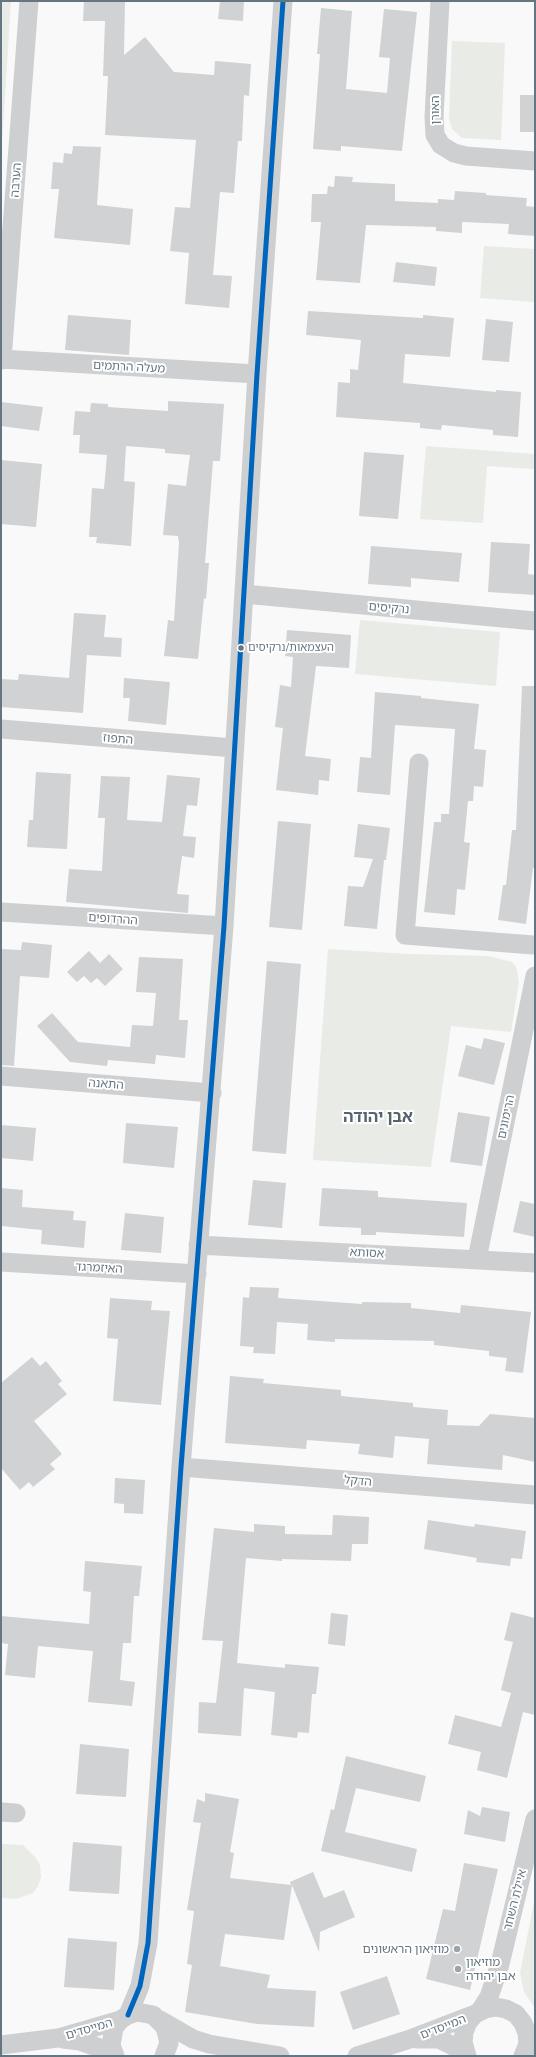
<!DOCTYPE html>
<meta charset="utf-8">
<style>
body{margin:0}
#map{position:relative;width:536px;height:2057px;overflow:hidden;background:#f9f9f9;font-family:"Public Sans",sans-serif}
canvas{display:block}
.frame{position:absolute;inset:0;border:2px solid #657683;pointer-events:none}
</style>
<div id="map">
<canvas width="536" height="2057"></canvas>
<div class="frame"></div>
</div>
<script>
const c = document.querySelector('canvas').getContext('2d');
c.lineJoin = 'round';
function fill(path, color) { c.fillStyle = color; c.fill(path, 'evenodd'); }
const poly = rows => new Path2D(rows.map(r => 'M' + r).join(''));
function strokePath(path, color, width, dash) { c.strokeStyle = color; c.lineWidth = width; c.lineCap = dash ? 'butt' : 'round'; c.setLineDash(dash || []); c.stroke(path); }
function drawText(font, color, halo, rows, align = 'center') {
  c.font = font + ' "Public Sans","Noto Sans Hebrew",sans-serif'; c.lineWidth = 4; c.setLineDash([]); c.textBaseline = 'middle'; c.strokeStyle = halo; c.fillStyle = color; for (const [text, x, y, turn = 0] of rows) {
    c.save(); c.translate(x, y); c.rotate((+turn || 0) * Math.PI / 180); c.textAlign = isNaN(turn) ? turn : align; if (halo) c.strokeText(text, 0, 0); c.fillText(text, 0, 0); c.restore();
  }
}
fill(poly([
 [1,1,11,1,1,159],
 [452,41,505,43,501,140,462,138,452,129,449,119],
 [484,246,535,249,535,302,480,298],
 [426,446,535,454,535,469,487,466,483,523,420,519],
 [360,620,500,632,496,686,355,674],
 [328,949,407,954,488,956,512,962,516,967,519,981,511,1032,451,1026,431,1167,313,1160],
 [1,1844,23,1845,36,1858,40,1865,41,1877,38,1886,33,1893,16,1899,1,1898],
 [535,1897,535,2008,524,1992,520,1973]
]), '#e8ebe6');
fill(poly([
 [84,1,125,1,124,55,145,37,174,72,214,75,215,61,251,64,249,96,244,95,242,141,238,141,234,193,220,192,213,275,232,276,229,308,185,304,189,253,170,251,175,207,190,208,196,140,105,135,108,76,103,76,105,21,83,21],
 [220,1,244,1,243,21,218,19],
 [321,8,352,11,346,89,387,93,390,58,379,57,384,9,417,12,402,151,341,146,341,151,313,149,320,54,317,54],
 [520,95,535,95,535,132,520,132],
 [73,146,101,147,97,205,133,209,130,245,54,238,59,189,51,189,53,162,63,163,64,153,72,154],
 [335,176,353,177,352,182,395,184,395,201,438,203,438,199,454,200,455,191,486,193,486,195,527,198,526,206,535,207,535,236,508,234,509,224,462,222,462,233,436,231,436,227,366,225,360,283,316,280,321,222,311,222,312,194,327,194,328,186,334,187],
 [396,262,437,267,435,286,393,282],
 [308,311,423,318,423,315,454,318,450,357,405,354,403,383,496,392,496,390,521,392,518,437,493,435,493,430,442,425,441,430,420,428,420,423,336,417,338,382,350,383,350,369,358,370,361,340,306,335],
 [68,315,131,320,129,355,65,350],
 [486,319,513,322,509,362,482,360],
 [168,401,224,404,220,461,213,461,205,563,209,563,206,599,204,598,198,659,164,656,168,620,174,621,179,543,178,536,163,535,168,484,186,486,190,455,165,453,165,449,126,446,124,481,135,482,131,546,96,543,97,537,89,537,92,488,104,489,107,455,79,453,80,435,73,435,75,411,90,412,91,403,108,404,108,407,168,411],
 [1,402,43,407,39,431,1,426],
 [364,452,404,455,398,519,359,516],
 [1,460,42,464,36,527,1,524],
 [491,542,530,544,528,574,535,575,535,595,488,592],
 [371,546,462,553,459,582,411,578,411,587,368,584],
 [74,613,106,615,104,637,122,638,121,657,87,655,83,713,1,707,1,679,18,680,19,674,69,678],
 [287,630,351,635,349,668,316,666,305,756,331,759,329,781,319,780,318,795,276,790,283,728,275,727,280,685,291,687,293,657,285,656],
 [124,678,170,682,166,725,128,721,130,698,123,698],
 [522,686,535,686,535,868,533,868,526,924,498,920,503,885,506,885,512,830,516,830],
 [375,692,421,696,421,698,479,704,474,749,486,750,483,787,474,786,473,801,468,801,464,842,470,843,465,890,457,889,455,915,424,912,434,822,441,822,441,814,449,814,455,729,395,725,390,795,357,792,360,757,371,758],
 [36,772,71,774,67,849,27,847,29,820,33,820],
 [167,775,200,778,197,806,187,805,183,836,196,837,194,858,182,856,177,894,189,895,188,913,66,902,69,869,102,871,105,818,98,818,101,776,130,777,127,820,162,822],
 [278,821,311,824,302,930,269,927],
 [358,824,390,828,386,860,384,860,377,929,344,926,348,886,363,887,373,859,354,857],
 [22,942,52,945,49,978,20,976,14,1066,1,1065,1,949,21,950],
 [89,951,100,963,109,954,123,969,105,986,97,978,91,983,84,976,77,982,67,972],
 [139,957,183,959,179,1020,188,1020,185,1058,156,1055,155,1064,108,1060,107,1066,70,1062,37,1026,52,1013,78,1042,130,1047,132,1025,153,1026,156,993,136,992],
 [267,961,301,964,286,1154,252,1151],
 [484,1038,505,1043,494,1085,458,1076,466,1045,481,1049],
 [458,1112,490,1117,482,1166,450,1162],
 [126,1123,178,1127,174,1168,123,1163],
 [1,1125,36,1128,33,1161,1,1158],
 [253,1180,286,1183,282,1228,248,1225],
 [1,1188,23,1190,22,1207,74,1211,73,1220,86,1221,84,1248,41,1244,42,1230,1,1226],
 [322,1188,378,1191,378,1197,467,1203,464,1237,376,1232,376,1235,361,1235,361,1228,319,1226],
 [520,1201,535,1204,535,1237,513,1232],
 [125,1213,164,1217,161,1253,121,1250],
 [250,1287,279,1288,278,1298,362,1304,362,1302,411,1303,411,1308,460,1313,461,1305,531,1312,523,1373,505,1371,507,1358,489,1356,489,1351,434,1345,434,1341,335,1339,335,1342,307,1340,308,1324,277,1322,275,1354,253,1353,254,1347,240,1346,243,1297,249,1298],
 [110,1298,152,1301,151,1310,170,1311,161,1405,113,1401,118,1339,107,1338],
 [32,1357,40,1366,46,1361,62,1381,58,1384,67,1394,34,1421,62,1454,50,1464,55,1469,33,1487,29,1482,20,1490,1,1468,1,1383],
 [230,1376,264,1379,263,1383,341,1390,341,1396,413,1403,413,1407,448,1410,447,1425,479,1426,490,1414,535,1418,535,1462,503,1455,502,1470,427,1464,429,1439,395,1436,393,1458,358,1454,360,1444,307,1440,306,1449,225,1443],
 [115,1478,145,1480,143,1514,124,1513,124,1504,114,1503],
 [333,1515,369,1517,368,1544,352,1544,351,1561,282,1559,282,1561,246,1558,237,1663,285,1668,285,1664,319,1667,316,1694,312,1694,309,1733,298,1732,297,1738,271,1735,275,1692,244,1688,241,1736,198,1733,199,1702,216,1703,223,1641,202,1640,214,1528,254,1532,254,1524,285,1526,285,1534,332,1535],
 [428,1520,474,1527,475,1524,526,1531,522,1559,511,1558,510,1566,476,1562,477,1558,424,1549],
 [85,1561,142,1566,139,1596,134,1596,131,1643,123,1643,120,1680,135,1682,132,1706,88,1702,93,1651,38,1646,35,1678,5,1675,8,1644,1,1643,1,1616,89,1624,91,1592,83,1591],
 [511,1612,535,1618,535,1715,523,1712,507,1778,477,1770,481,1752,448,1744,455,1715,501,1727,511,1693,501,1690,513,1642,504,1640],
 [331,1613,348,1615,345,1646,328,1644],
 [80,1744,129,1749,126,1797,76,1794],
 [346,1756,426,1776,420,1802,356,1788,345,1832,417,1849,412,1872,321,1851,331,1809,334,1810],
 [205,1793,239,1799,230,1852,234,1853,230,1878,291,1885,290,1882,313,1872,324,1898,344,1890,355,1917,320,1932,319,1952,292,1885,284,1940,225,1934,220,1966,270,1975,267,1988,316,1991,314,2027,257,2024,185,2012,192,1965,187,1964,194,1911,187,1910,201,1823,193,1822,197,1799,205,1802],
 [482,1807,510,1812,505,1842,464,1834,468,1810,480,1816],
 [73,1842,122,1846,119,1894,69,1891],
 [464,1863,498,1869,470,1990,426,1979,443,1909,455,1911],
 [68,1938,117,1942,114,1990,64,1987],
 [387,1976,400,2014,353,2030,340,1992]
]), '#d0d2d3');
strokePath(poly([
 [440,1,434,117,435,135,441,145,454,153,466,156,535,161],
 [1,359,257,374],
 [2,360,29,1],
 [244,594,535,621],
 [1,729,234,748],
 [419,763,405,935,533,945],
 [1,912,224,926],
 [1,1076,212,1093],
 [198,1245,535,1263],
 [477,1259,535,976],
 [1,1262,197,1274],
 [181,1467,535,1495],
 [1,1812,16,1813],
 [480,2011,489,1997,500,1964,535,1819],
 [128,2015,140,1986,148,1943,181,1467,224,926,257,374,283,1],
 [160,2020,193,2039,209,2044,280,2056],
 [63,2039,80,2041,113,2053],
 [417,2039,439,2039,465,2052],
 [1,2045,58,2038,120,2020],
 [115,2056,111,2045,114,2028,120,2020,128,2015,137,2012,153,2015,165,2027,169,2043,164,2056],
 [357,2056,410,2039,475,2014],
 [467,2056,463,2042,464,2032,468,2022,475,2014,485,2009,496,2007,506,2009,516,2014,523,2023,527,2033,528,2044,523,2056]
]), '#cecfd0', 19);
strokePath(poly([
 [128,2015,140,1986,148,1943,181,1467,224,926,257,374,283,1]
]), '#0065bd', 5);
for (const [x, y, r, color] of [
 [241,648,3.5,"#657683"],
 [457,1949,4,"#99a4ac"],
 [458,1969,4,"#99a4ac"]
]) { const dot = new Path2D(); dot.arc(x, y, r, 0, 2 * Math.PI); c.fillStyle = color; c.fill(dot); strokePath(dot, '#fff', 1.5); }
drawText('11px', '#657683', '#fff', [
 ["העצמאות/נרקיסים",248,648]
], 'left');
drawText('12px', '#657683', '#fff', [
 ["האורן",435,110,-90],
 ["הערבה",16,180,-86],
 ["מעלה הרתמים",129,367,3],
 ["נרקיסים",389,608,5],
 ["התפוז",118,739,5],
 ["ההרדופים",113,919,4],
 ["התאנה",106,1084,4],
 ["הרימונים",506,1117,-78],
 ["אסותא",367,1253,3],
 ["האיזמרגד",99,1268,3],
 ["הדקל",358,1481,5],
 ["איילת השחר",515,1900,-76],
 ["המייסדים",443,2027,-21],
 ["המייסדים",89,2029,-16]
]);
drawText('12px', '#657683', '#fff', [
 ["מוזיאון הראשונים",449,1949],
 ["מוזיאון",466,1962,"left"],
 ["אבן יהודה",466,1976,"left"]
], 'right');
drawText('bold 16px', '#57646e', '#fff', [
 ["אבן יהודה",378,1117]
]);
</script>
